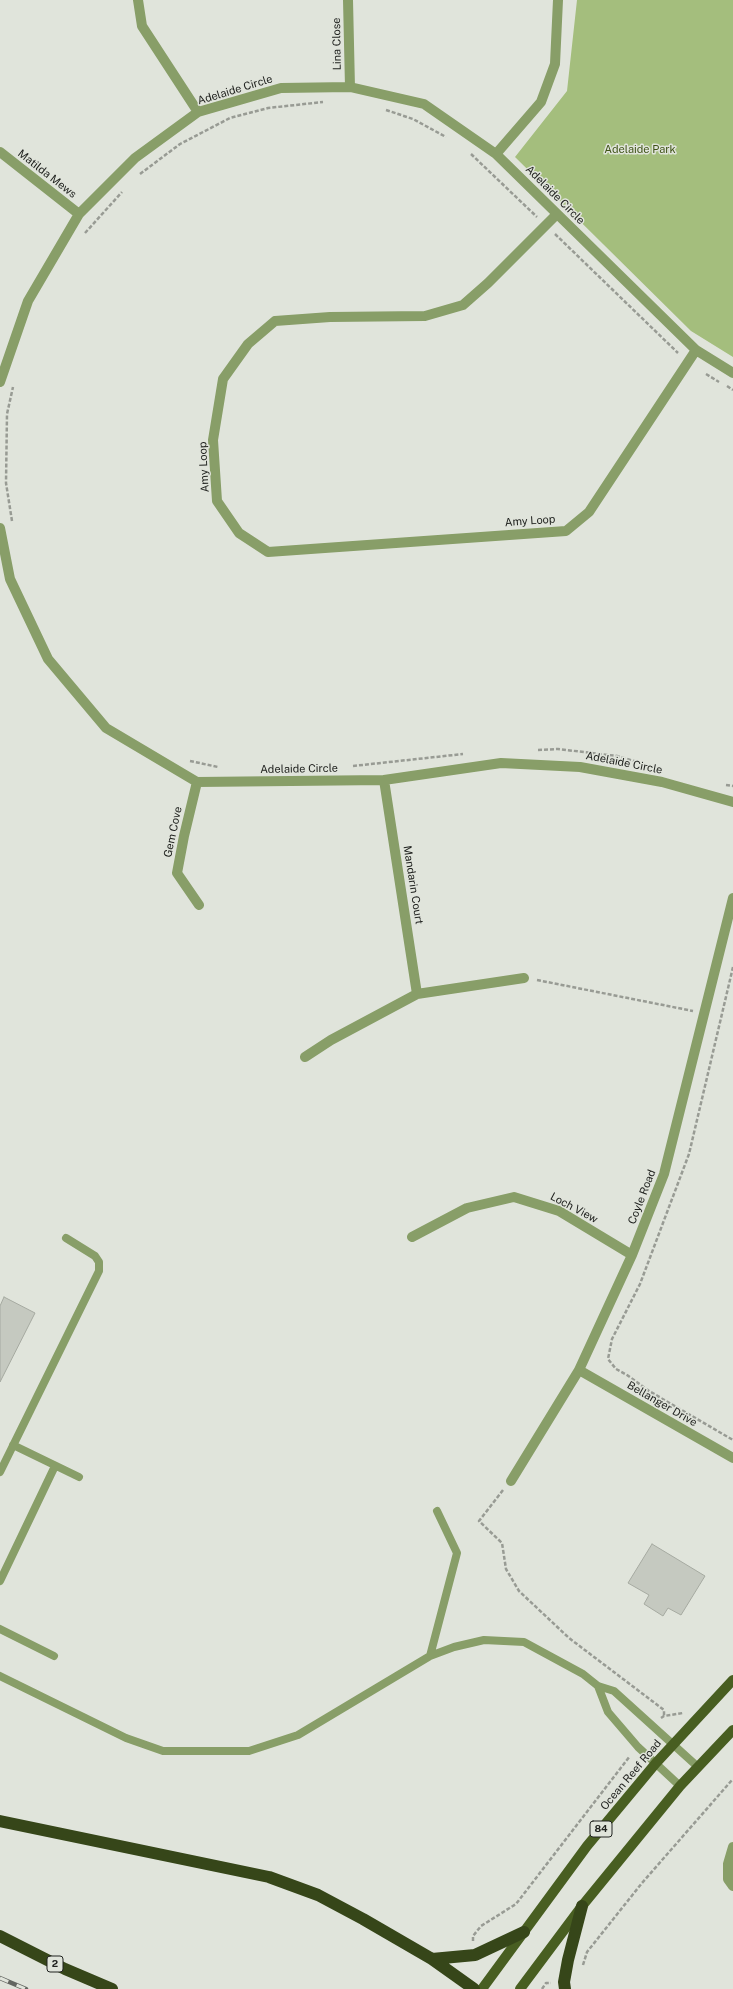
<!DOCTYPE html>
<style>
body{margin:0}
canvas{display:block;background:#e0e4db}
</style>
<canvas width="733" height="1989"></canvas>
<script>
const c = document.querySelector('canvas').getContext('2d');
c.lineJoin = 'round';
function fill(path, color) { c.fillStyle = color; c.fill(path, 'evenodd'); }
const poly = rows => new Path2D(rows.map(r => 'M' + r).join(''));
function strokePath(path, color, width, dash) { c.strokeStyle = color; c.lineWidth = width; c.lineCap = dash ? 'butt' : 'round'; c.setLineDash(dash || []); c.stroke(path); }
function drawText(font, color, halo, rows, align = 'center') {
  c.font = font + ' "Public Sans",sans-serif'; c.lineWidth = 3; c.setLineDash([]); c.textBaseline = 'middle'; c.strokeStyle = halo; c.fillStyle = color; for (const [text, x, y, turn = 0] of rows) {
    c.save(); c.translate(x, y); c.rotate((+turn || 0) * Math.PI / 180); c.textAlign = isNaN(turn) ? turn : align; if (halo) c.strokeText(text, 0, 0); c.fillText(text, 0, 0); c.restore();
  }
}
fill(poly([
 [577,0,733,0,733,357,691,331,515,157,567,91]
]), '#a4be7d');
const building = poly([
 [4,1297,35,1313,0,1382,0,1306,4,1297],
 [652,1544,705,1576,681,1615,668,1608,663,1616,644,1604,649,1595,628,1583,652,1544]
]);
fill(building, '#c5c9c0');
strokePath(building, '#a6aaa1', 1);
strokePath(poly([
 [386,110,413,119,446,137],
 [471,154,537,217],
 [140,174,180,144,230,118,268,108,323,102],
 [85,233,122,192],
 [555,234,678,353],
 [706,374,719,382],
 [727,386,733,390],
 [12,521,6,483,7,414,13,387],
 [538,750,558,749,617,756,641,763],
 [190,761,218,767],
 [353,766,463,754],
 [726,785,733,786],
 [733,967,689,1154,640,1284,612,1339,608,1359,616,1369,627,1375,649,1391,733,1440],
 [537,980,693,1011],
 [503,1490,479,1521,502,1543,506,1569,519,1591,569,1638,664,1710,664,1716],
 [661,1718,664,1716,683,1713],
 [473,1941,473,1936,481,1926,516,1904,630,1756],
 [583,1965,587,1952,642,1883,732,1780],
 [542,1989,546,1983,551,1983]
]), '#989b94', 2.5, [4, 2]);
strokePath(poly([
 [13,1445,79,1477],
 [0,1472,99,1271,99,1262,95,1256,66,1238],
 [0,1581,55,1466],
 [0,1629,54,1656],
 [430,1656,457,1553,437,1511],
 [0,1676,126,1738,163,1751,249,1751,298,1735,430,1656,454,1647,484,1640,524,1642,583,1674,598,1686,614,1691,698,1767],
 [598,1686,608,1712,638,1747,680,1786]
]), '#889e68', 8);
strokePath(poly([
 [138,0,142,26,198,112],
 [348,0,350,87],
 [0,152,79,214],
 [496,154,541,102,555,64,558,0],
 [557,214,488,283,463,305,425,316,330,317,275,321,248,344,223,379,213,440,217,501,239,533,268,552,566,531,589,512,696,350],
 [0,382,28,301,79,214,135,158,198,112,281,88,350,87,424,104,496,154,696,350,733,373],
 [0,528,10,579,48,659,106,728,197,782,384,780,501,763,580,767,662,782,733,802],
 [384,780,417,994],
 [197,782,184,836,177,873,199,905],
 [305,1057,331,1040,417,994,524,978],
 [412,1237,467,1208,514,1197,559,1211,632,1255],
 [579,1370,733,1458],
 [511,1481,579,1370,632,1255,664,1174,733,898],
 [733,1847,728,1864,728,1879,733,1886]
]), '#889e68', 10);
strokePath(poly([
 [482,1989,587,1846,656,1763,733,1680],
 [520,1989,582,1906,680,1786,733,1730]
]), '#485e21', 10);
strokePath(poly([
 [0,1821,269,1877,318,1895,363,1919,432,1959,474,1989],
 [0,1936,65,1969,112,1989],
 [432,1959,475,1955,524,1932],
 [565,1989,564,1982,568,1960,582,1906]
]), '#364619', 12);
const rail = poly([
 [0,1978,26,1989]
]);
strokePath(rail, '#636661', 4.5);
strokePath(rail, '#e0e4db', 3, [9]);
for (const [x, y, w] of [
 [601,1829,22],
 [55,1964,16]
]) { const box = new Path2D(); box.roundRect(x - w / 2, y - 8, w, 16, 3); c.fillStyle = '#e0e4db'; c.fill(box); strokePath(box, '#212320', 1); }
drawText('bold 10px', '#212320', null, [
 ["84",601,1829],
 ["2",55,1964]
]);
drawText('11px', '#212320', '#e0e4db', [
 ["Lina Close",337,44,-91],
 ["Adelaide Circle",235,90,-17],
 ["Matilda Mews",47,174,38],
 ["Adelaide Circle",555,195,45],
 ["Amy Loop",204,467,-93],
 ["Amy Loop",530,521,-4],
 ["Adelaide Circle",624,763,11],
 ["Adelaide Circle",299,769,-1],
 ["Gem Cove",173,832,-78],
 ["Mandarin Court",413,885,81],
 ["Coyle Road",642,1197,-69],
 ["Loch View",574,1208,28],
 ["Bellanger Drive",662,1404,30],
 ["Ocean Reef Road",631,1775,-50]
]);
drawText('11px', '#3e5216', '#e0e4db', [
 ["Adelaide Park",640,150]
]);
</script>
